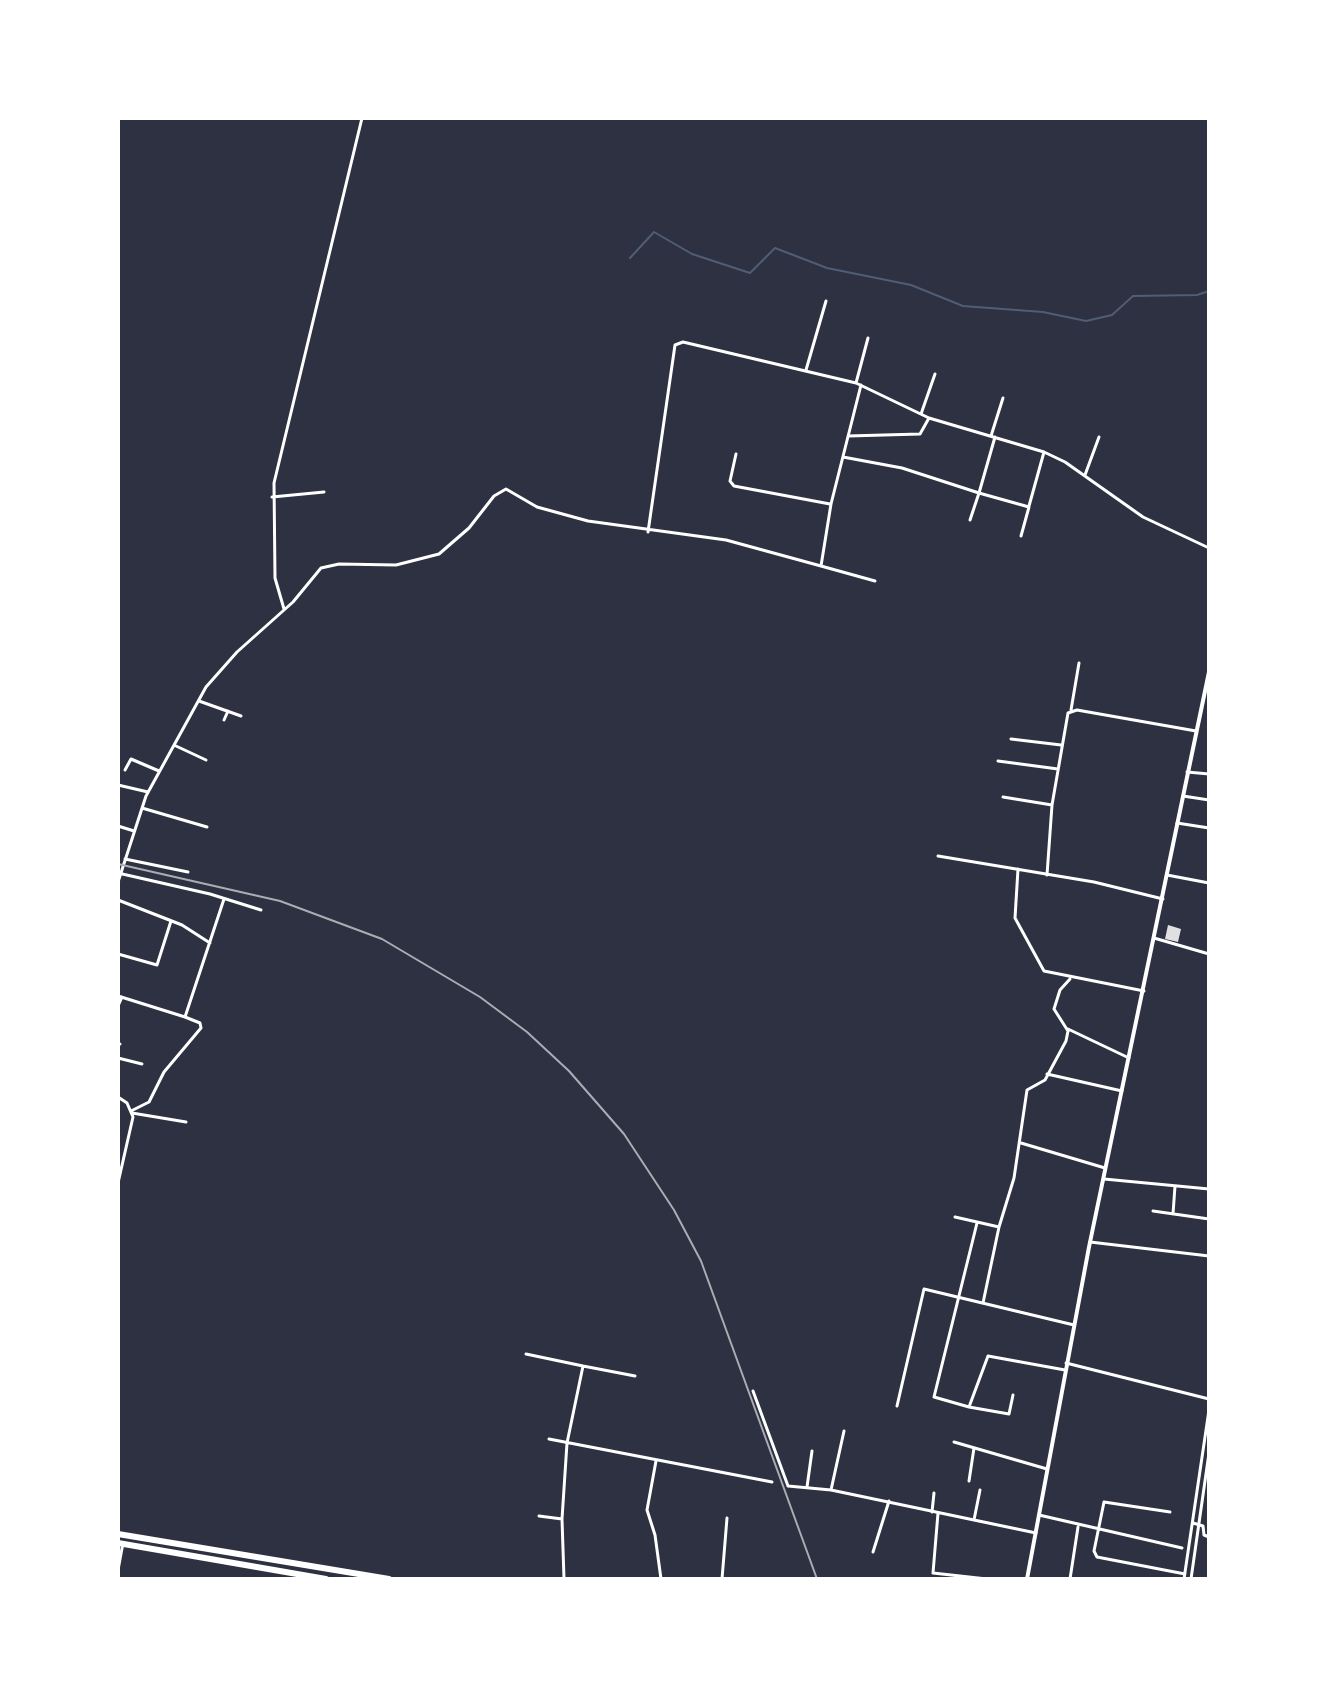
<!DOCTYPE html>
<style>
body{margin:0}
#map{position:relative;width:1327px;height:1697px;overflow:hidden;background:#2d3142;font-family:Arial,sans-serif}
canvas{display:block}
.frame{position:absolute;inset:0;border:120px solid #fff;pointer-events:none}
</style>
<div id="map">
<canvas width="1327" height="1697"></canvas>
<div class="frame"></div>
</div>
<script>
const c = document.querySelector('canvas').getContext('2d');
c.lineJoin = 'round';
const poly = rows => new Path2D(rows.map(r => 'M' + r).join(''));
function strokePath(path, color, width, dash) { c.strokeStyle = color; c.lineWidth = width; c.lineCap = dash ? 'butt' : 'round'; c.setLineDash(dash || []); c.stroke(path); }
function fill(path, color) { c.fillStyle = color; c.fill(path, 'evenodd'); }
strokePath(poly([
 [630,258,654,232,692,254,750,273,775,248,827,268,911,285,963,306,1043,312,1086,321,1112,315,1133,296,1197,295,1209,291]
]), '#4f5d75', 2);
fill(poly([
 [1168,925,1181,929,1178,942,1165,939]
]), '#e0e0e3');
strokePath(poly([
 [806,370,826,301],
 [856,383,868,338],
 [921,414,935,374],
 [848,436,920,434,929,418],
 [991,436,1003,398],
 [736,454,730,481,734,486,830,504],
 [843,457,902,468,979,493,995,437],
 [1085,475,1099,437],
 [272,497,324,492],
 [1029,506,1044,452],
 [970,520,979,493,1029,507,1021,536],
 [648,532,675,345,683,342,856,383,929,418,1044,452,1065,462,1143,517,1209,548],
 [821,566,875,581],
 [284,609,275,578,274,483,362,118],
 [199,701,241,716],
 [1071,710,1079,663],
 [224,720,228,711],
 [1011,739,1061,745],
 [176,746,206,760],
 [998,761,1058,769],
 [125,770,131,759,159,771],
 [1187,772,1209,774],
 [118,785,148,792],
 [1183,796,1209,800],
 [1003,797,1052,805],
 [142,808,207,827],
 [1177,823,1209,828],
 [118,826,134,831],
 [938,856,1094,882,1163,899],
 [125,859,188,872],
 [1018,869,1015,918,1044,971,1144,991],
 [118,873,210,894,261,910],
 [1047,875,1052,805,1068,713,1077,710,1196,731],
 [1167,875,1209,883],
 [118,882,146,796,206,687,237,652,293,602,321,568,339,564,396,565,439,554,469,528,494,496,506,489,537,507,588,521,726,540,821,566,831,504,861,385],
 [118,900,182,925,210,943],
 [1154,938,1209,954],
 [118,954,157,965,171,921],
 [118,996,185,1017],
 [118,1006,122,997],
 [1068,1029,1129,1058],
 [118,1044,120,1044],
 [118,1058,142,1064],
 [1047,1074,1122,1091],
 [118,1097,127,1103,133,1117,118,1183],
 [131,1111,149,1102,164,1072,201,1028,200,1023,185,1017,224,899],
 [132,1113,186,1122],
 [1021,1143,1105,1168],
 [1104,1179,1209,1189],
 [1153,1211,1209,1219],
 [1173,1214,1175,1186],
 [955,1217,999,1227],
 [977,1223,934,1397,969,1407,988,1356,1065,1370],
 [1090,1242,1209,1256],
 [983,1303,999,1227,1014,1178,1027,1090,1045,1080,1066,1041,1068,1031,1054,1009,1060,990,1070,979],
 [118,1343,118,1378],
 [526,1354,583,1366,567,1443,562,1519,564,1579],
 [1066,1363,1209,1399],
 [583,1366,635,1376],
 [753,1391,788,1486,831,1490,1036,1533],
 [897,1406,924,1289,1074,1325],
 [969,1407,1009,1414,1013,1395],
 [549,1439,772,1482],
 [954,1442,1047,1469],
 [656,1461,647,1510,655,1535,661,1579],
 [969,1481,974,1448],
 [807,1487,812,1451],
 [831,1490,844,1431],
 [932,1512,934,1493],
 [1170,1512,1104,1502,1094,1551,1097,1557,1185,1574],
 [938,1513,933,1573,987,1579],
 [1039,1515,1182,1548],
 [539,1516,562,1519],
 [974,1520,980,1490],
 [1193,1523,1203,1526,1204,1535,1209,1537],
 [873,1552,889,1501],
 [118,1570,123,1543],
 [722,1579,727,1518],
 [1070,1579,1078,1527],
 [1184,1579,1209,1410],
 [1191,1579,1209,1453]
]), '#fff', 3);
strokePath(poly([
 [1027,1579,1089,1247,1209,672]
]), '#fff', 4);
strokePath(poly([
 [118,1534,389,1579],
 [118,1543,326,1579]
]), '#fff', 6);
strokePath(poly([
 [118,864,280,901,382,939,480,997,527,1032,569,1071,624,1134,674,1210,701,1261,817,1579]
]), '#abadb3', 2);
</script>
